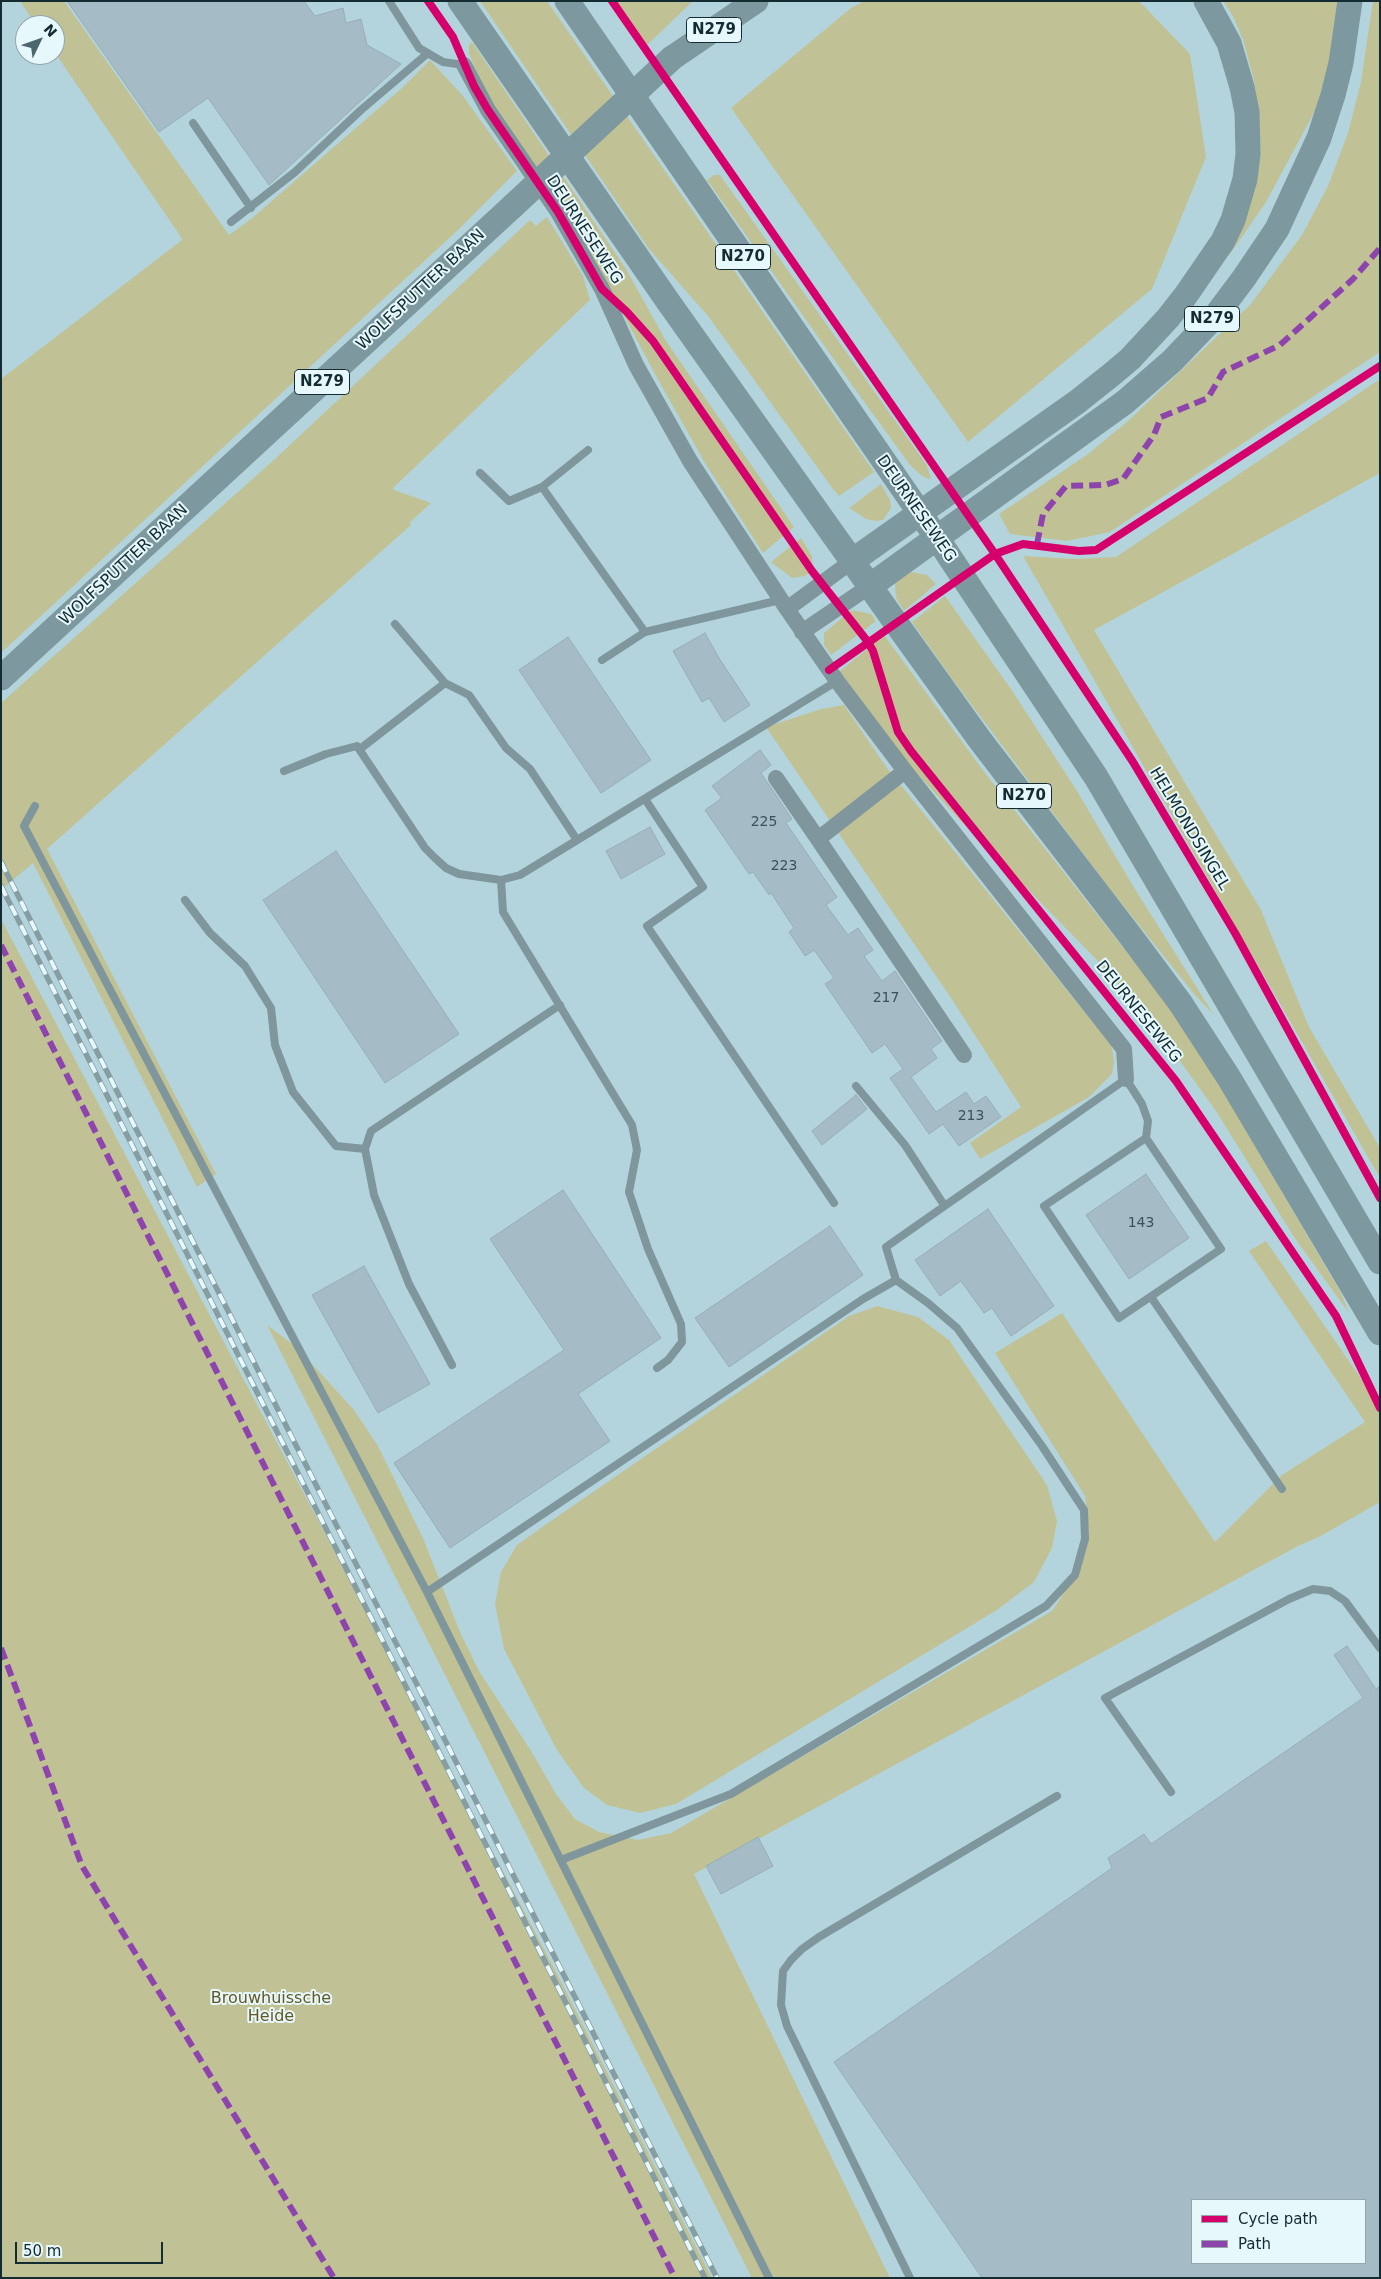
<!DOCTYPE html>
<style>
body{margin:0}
#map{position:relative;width:1381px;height:2279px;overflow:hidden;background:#b4d4dd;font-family:"DejaVu Sans",sans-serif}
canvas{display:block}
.frame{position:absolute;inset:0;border:2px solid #132b31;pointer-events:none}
.legend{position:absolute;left:1191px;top:2199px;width:175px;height:65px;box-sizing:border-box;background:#e6f8fc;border:1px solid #92a6ab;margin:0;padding:6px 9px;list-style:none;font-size:15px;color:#132b31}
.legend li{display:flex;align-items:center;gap:10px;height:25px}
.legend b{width:25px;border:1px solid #92a6ab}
.north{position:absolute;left:15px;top:15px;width:50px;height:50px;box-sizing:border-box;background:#e6f8fc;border:1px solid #92a6ab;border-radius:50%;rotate:48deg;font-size:14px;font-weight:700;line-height:20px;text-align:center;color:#132b31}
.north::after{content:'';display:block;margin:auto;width:18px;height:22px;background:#4b666d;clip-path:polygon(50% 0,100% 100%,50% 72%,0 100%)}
.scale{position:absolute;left:15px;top:2242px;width:148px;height:22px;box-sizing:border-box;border:2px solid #132b31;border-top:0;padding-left:6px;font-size:15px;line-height:18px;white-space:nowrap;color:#132b31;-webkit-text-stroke:4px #e6f8fc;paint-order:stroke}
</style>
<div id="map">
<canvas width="1381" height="2279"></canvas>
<div class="frame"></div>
<ul class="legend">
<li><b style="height:6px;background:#d6006c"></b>Cycle path</li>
<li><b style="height:6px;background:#8e44ad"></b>Path</li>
</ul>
<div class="north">N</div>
<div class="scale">50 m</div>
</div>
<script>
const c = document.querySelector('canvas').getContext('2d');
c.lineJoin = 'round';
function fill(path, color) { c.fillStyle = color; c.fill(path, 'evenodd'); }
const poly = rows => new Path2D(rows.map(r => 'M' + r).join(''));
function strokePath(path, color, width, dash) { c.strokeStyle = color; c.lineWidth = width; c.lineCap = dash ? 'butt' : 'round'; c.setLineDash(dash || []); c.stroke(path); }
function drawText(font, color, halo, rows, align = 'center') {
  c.font = font + ' "DejaVu Sans",sans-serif'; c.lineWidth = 4; c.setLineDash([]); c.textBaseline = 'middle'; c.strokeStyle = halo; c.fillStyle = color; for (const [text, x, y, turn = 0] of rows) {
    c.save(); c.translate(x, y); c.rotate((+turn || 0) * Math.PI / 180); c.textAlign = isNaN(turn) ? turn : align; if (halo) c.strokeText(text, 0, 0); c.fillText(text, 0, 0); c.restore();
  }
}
fill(poly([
 [20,1,64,1,229,235,251,219,402,88,430,60,463,96,517,171,459,229,1,653,1,379,182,240,179,234,55,53,55,25,36,25],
 [480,1,547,1,874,472,839,496,833,489,708,316,649,249],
 [612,1,693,1,643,49],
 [864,1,1139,1,1190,54,1206,157,1152,289,968,442,731,108,851,8],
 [1223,1,1340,1,1334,47,1316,109,1266,202,1228,257,1243,214,1259,119,1254,80,1243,40,1233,16],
 [1373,1,1380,1,1380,352,1110,532,1067,541,1010,534,999,514,1088,454,1128,421,1250,305,1302,235,1328,186,1348,133,1361,82],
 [472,42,626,269,666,341,794,527,763,553,705,463,656,376,604,278,490,102,469,54,469,45],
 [714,175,720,175,926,464,931,478,929,479,922,476,910,465,852,385,707,180],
 [547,217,583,276,590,300,393,488,394,490,431,503,410,522,411,525,47,849,216,1174,197,1187,33,863,1,890,1,703,276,458,530,220,536,226],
 [1380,379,1380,473,1094,630,1261,910,1309,1027,1380,1148,1380,1178,1023,556,1075,559,1116,557],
 [881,484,890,500,891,508,883,520,876,521,866,519,849,508],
 [801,538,812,556,813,569,805,576,792,578,771,562],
 [912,572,927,575,936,584,904,611,896,598,895,583,907,573],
 [945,596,1011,689,1077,791,1133,886,1214,1015,1195,995,1106,884,950,676,912,622],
 [852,610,871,614,876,621,831,655,824,645,824,633],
 [884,635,985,773,1168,1004,1224,1093,1341,1293,1349,1313,1294,1237,1216,1111,1151,1021,1095,958,956,816,911,767,839,672],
 [844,705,887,768,1112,1046,1114,1062,1112,1074,1089,1097,980,1159,970,1143,1021,1107,951,998,766,727,821,709],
 [1,919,554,1968,712,2278,1,2278],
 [1266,1241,1380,1406,1380,1502,1319,1537,1298,1546,694,1874,890,2278,752,2278,267,1325,295,1346,324,1377,354,1410,378,1446,423,1538,460,1632,479,1671,533,1754,556,1794,575,1819,599,1832,638,1840,671,1833,1052,1611,1074,1578,1086,1551,1088,1521,1085,1496,995,1353,1062,1313,1215,1542,1282,1475,1365,1422,1249,1251],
 [877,1306,918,1317,949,1340,1047,1485,1057,1521,1052,1548,1034,1582,997,1610,676,1804,640,1813,607,1805,584,1788,557,1750,504,1649,495,1604,501,1572,517,1545,545,1525,849,1316]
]), '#c0c295');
const building = poly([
 [67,1,304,1,315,16,343,8,346,23,361,19,367,45,401,64,269,185,208,98,159,132,67,1],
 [705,633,719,658,750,705,724,722,709,698,702,702,673,651,705,633],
 [568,637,651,760,601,793,519,670,568,637],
 [760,750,771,765,761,773,792,819,786,823,837,897,826,905,848,935,858,928,873,950,864,956,882,981,895,971,942,1041,931,1049,937,1058,911,1077,936,1112,966,1092,974,1104,986,1096,1001,1117,959,1146,943,1124,929,1134,890,1078,903,1069,885,1044,872,1053,825,984,834,978,814,950,805,956,789,932,794,928,771,893,769,895,753,872,749,874,705,810,722,798,712,786,760,750],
 [650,827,665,854,621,879,606,851,650,827],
 [336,851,459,1034,385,1083,263,900,336,851],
 [856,1095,867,1109,822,1145,812,1131,856,1095],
 [1146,1174,1189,1238,1129,1279,1086,1215,1146,1174],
 [563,1190,661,1338,578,1394,610,1441,450,1548,394,1463,564,1350,490,1239,563,1190],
 [988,1209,1054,1306,1011,1336,992,1308,984,1313,961,1281,940,1296,915,1260,988,1209],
 [830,1226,863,1275,729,1367,695,1318,830,1226],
 [364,1266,430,1384,378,1413,312,1295,364,1266],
 [1347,1646,1376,1689,1380,1686,1380,2278,982,2278,834,2062,1112,1868,1108,1858,1144,1834,1151,1844,1363,1698,1334,1655,1347,1646],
 [1192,2200,1365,2200,1365,2263,1192,2263,1192,2200],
 [758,1837,773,1866,721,1894,706,1866,758,1837]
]);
fill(building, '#a5bcc6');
strokePath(building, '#96adb6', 1);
strokePath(poly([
 [389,1,419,48,443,62,464,65],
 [193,123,251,208],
 [231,222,295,172,361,110,428,53],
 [480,473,509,501,542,487,588,450],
 [542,487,645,632],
 [602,660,645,632,780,600],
 [445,683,469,695,506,748,530,769,577,840],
 [360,749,445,683,395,624],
 [284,771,326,754,357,746,425,848,435,858,446,868,459,874,501,880,520,875,837,681],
 [645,799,703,887,647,926,834,1203],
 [35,806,24,826,427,1592,863,1299,896,1280,886,1247,1126,1079,1142,1104,1148,1121,1146,1138,1221,1249,1119,1318,1044,1206,1146,1138],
 [501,880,503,912,632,1125,637,1150,629,1192,648,1249,681,1324,682,1342,668,1360,657,1368],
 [185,900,210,933,245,966,271,1008,275,1045,293,1092,336,1146,365,1149],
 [856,1086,905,1145,944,1205],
 [1151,1297,1282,1489],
 [452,1365,409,1284,374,1195,365,1149,371,1131,560,1005],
 [427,1592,769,2278],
 [1171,1792,1105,1698,1289,1599,1313,1589,1330,1591,1345,1601,1380,1648],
 [561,1860,731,1794,1046,1606,1075,1575,1085,1539,1084,1510,1042,1446,957,1328,928,1303,896,1280],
 [910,2278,787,2026,781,2005,783,1971,791,1960,802,1949,819,1937,1057,1796]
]), '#7e969c', 8);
strokePath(poly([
 [464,65,488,110,558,212,602,289,636,365,690,461,787,609,837,681,905,771,1124,1049,1126,1079],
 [787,609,852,561],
 [802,632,870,586],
 [776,778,818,839,905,771],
 [818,839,964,1055]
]), '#7e969c', 16);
strokePath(poly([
 [460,1,667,300,896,623,980,740,1132,938,1181,1004,1229,1078,1380,1333],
 [567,1,937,538,1096,777,1380,1262],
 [672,58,756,1],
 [852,561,1077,402,1111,375,1130,359,1168,318,1186,295,1223,241,1233,220,1245,179,1248,154,1247,112,1242,87,1229,43,1206,1],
 [870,586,1125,402,1172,361,1217,314,1244,278,1277,229,1319,138,1333,95,1341,63,1350,1],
 [1,678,514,205]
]), '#7d989f', 25);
const rail = poly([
 [1,862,717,2278],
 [1,886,705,2278]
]);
strokePath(rail, '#869da2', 5.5);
strokePath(rail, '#e6f8fc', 4, [11]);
strokePath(poly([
 [514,205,672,58]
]), '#7d989f', 25);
strokePath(poly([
 [1037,544,1043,514,1066,486,1105,485,1123,479,1154,435,1161,417,1208,398,1223,372,1280,345,1353,279,1380,248],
 [1,945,675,2278],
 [1,1648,82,1866,334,2278]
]), '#8e44ad', 6, [12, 6]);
strokePath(poly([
 [428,1,453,37,474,86,488,110,558,212,602,289,627,312,653,341,812,571,868,642,873,651,898,732,911,751,1176,1081,1336,1316,1380,1408],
 [612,1,995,554,1133,762,1235,933,1380,1198],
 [829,670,995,554,1023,544,1079,551,1096,550,1380,366]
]), '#d6006c', 8);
drawText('14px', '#3b525a', null, [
 ["225",764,822],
 ["223",784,866],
 ["217",886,998],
 ["213",971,1116],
 ["143",1141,1223]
]);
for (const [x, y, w] of [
 [714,30,55],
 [743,257,55],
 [1212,319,55],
 [322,382,55],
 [1024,796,55]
]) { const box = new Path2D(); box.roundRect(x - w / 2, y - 12.5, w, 25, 4); c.fillStyle = '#e6f8fc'; c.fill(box); strokePath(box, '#132b31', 1); }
drawText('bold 15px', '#132b31', null, [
 ["N279",714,30],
 ["N270",743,257],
 ["N279",1212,319],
 ["N279",322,382],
 ["N270",1024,796]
]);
drawText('16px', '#132b31', '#e6f8fc', [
 ["DEURNESEWEG",584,230,57],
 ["WOLFSPUTTER BAAN",421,290,-43],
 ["DEURNESEWEG",916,509,55],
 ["WOLFSPUTTER BAAN",124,565,-43],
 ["HELMONDSINGEL",1189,829,59],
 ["DEURNESEWEG",1138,1012,51]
]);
drawText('16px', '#645723', '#e6f8fc', [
 ["Brouwhuissche",271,1999],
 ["Heide",271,2017]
]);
</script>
